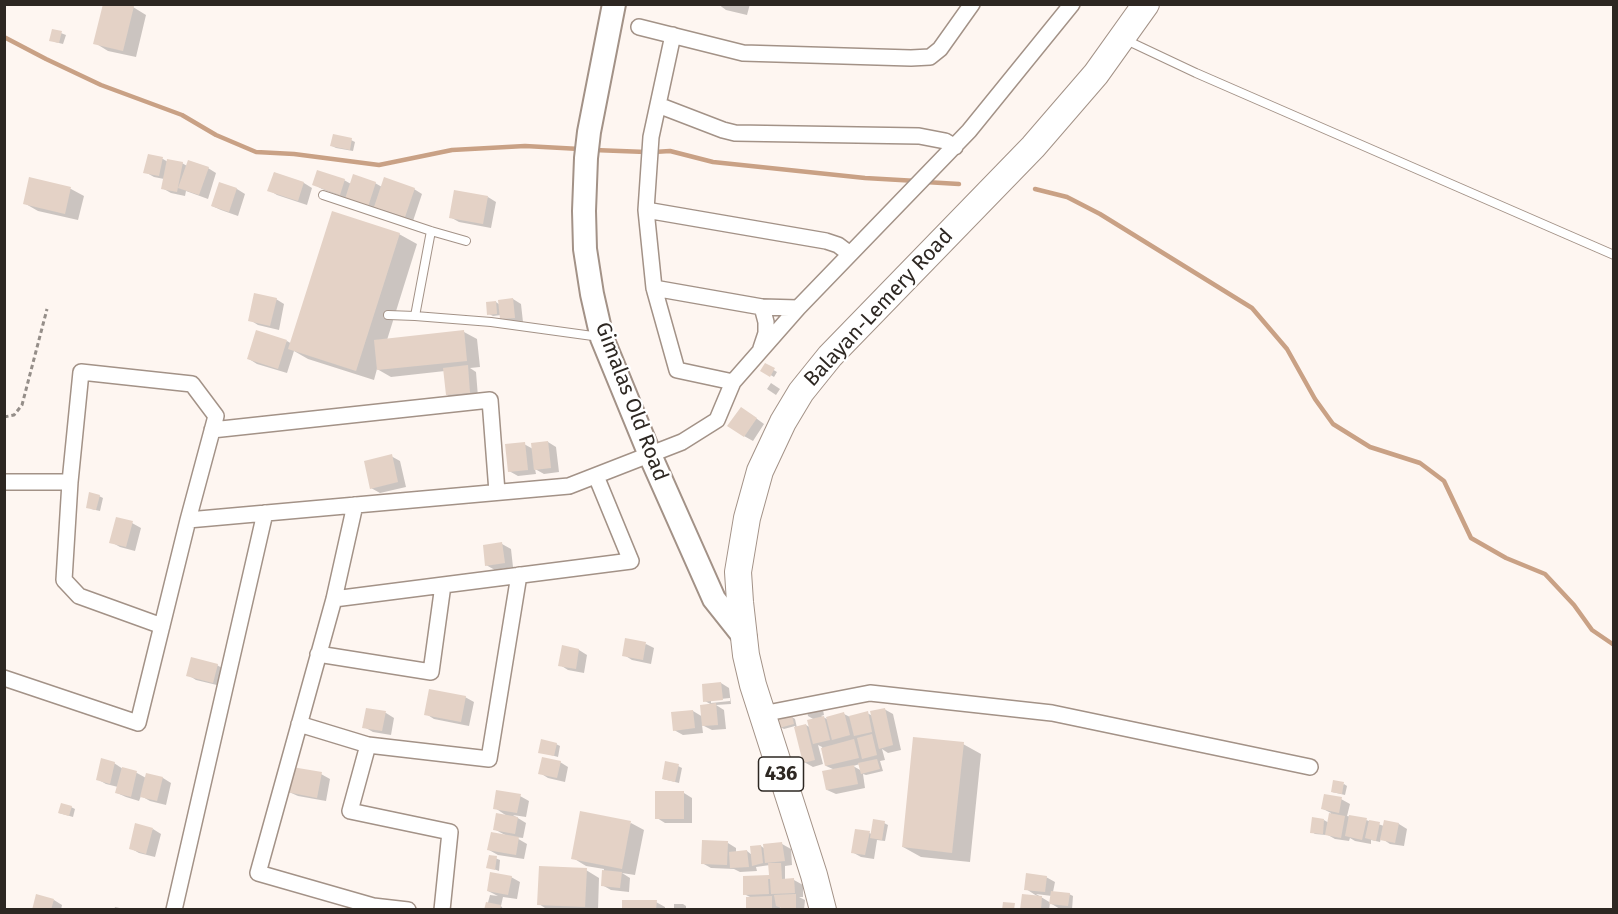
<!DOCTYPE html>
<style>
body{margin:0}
#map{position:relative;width:1618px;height:914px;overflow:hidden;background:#fef6f1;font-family:"Fira Sans",sans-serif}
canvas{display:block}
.frame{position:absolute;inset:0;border:6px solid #2d2722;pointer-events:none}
</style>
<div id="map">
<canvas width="1618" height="914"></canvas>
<div class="frame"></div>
</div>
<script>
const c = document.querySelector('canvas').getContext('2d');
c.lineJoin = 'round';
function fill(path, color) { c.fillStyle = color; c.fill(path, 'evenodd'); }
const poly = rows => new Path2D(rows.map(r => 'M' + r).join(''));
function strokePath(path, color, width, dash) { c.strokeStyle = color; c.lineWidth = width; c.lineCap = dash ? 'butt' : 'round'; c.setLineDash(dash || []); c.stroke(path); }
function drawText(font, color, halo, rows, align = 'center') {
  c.font = font + ' "Fira Sans",sans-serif'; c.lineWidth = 4.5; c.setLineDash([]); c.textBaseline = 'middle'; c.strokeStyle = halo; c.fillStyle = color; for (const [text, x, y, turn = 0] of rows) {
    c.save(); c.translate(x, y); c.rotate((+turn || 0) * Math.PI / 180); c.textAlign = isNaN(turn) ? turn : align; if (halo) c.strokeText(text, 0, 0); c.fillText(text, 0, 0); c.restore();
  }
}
fill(poly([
 [718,4,750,4,747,15,726,10],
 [133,7,146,15,136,57,108,51,95,43],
 [53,30,66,35,63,44,55,42],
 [351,140,355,142,353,151,336,148,332,146],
 [149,156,163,159,168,162,182,163,187,166,208,168,216,173,208,199,186,191,185,196,171,193,162,188,164,179,154,177,145,172],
 [274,173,304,183,312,188,307,205,277,195,269,190],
 [30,179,71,189,84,196,78,220,38,211,24,203],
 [344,180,351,184,375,183,382,187,414,189,422,194,413,221,384,211,377,207,376,210,322,189,313,184],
 [220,184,237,189,245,194,238,216,221,210,212,206],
 [488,197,496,202,491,228,459,222,450,217],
 [399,234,417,244,387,340,464,332,477,339,480,367,470,368,476,372,478,397,456,400,447,395,445,371,391,377,377,369,374,380,308,359,294,351,287,373,257,364,249,359,287,341,292,344],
 [276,299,284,304,279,330,258,325,250,320],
 [513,299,521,304,523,322,510,323,502,318,501,315,493,316,489,314,496,302,500,305],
 [765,365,777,372,774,377,762,370],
 [771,383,780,389,776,395,767,389],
 [749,413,764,424,753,441,744,436],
 [548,442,556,447,559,472,544,474,535,469,536,474,518,476,509,471,524,444,533,449],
 [391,456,400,461,406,487,380,493,371,488],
 [99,496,103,498,100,511,91,509],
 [132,523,141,528,135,551,120,547,111,542],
 [502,544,511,549,513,567,495,570,486,565],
 [646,644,654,648,651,664,632,660,624,655],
 [563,647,579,650,587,655,584,673,568,670,560,665],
 [217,665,225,670,221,686,196,680,188,675],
 [721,683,729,688,731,704,716,705,724,710,726,729,712,730,702,725,703,733,683,735,674,730,693,711,703,717,712,705,705,701],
 [730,698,730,701,711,703,711,700],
 [465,697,474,702,469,726,434,719,426,714],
 [819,708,823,710,824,715,821,716,829,720,844,714,850,717,867,713,873,716,884,709,893,714,901,750,888,753,882,749,885,760,880,761,883,771,866,775,863,774,865,788,836,794,827,790,835,770,826,766,822,747,818,745,823,764,813,767,804,762,795,726,784,729,780,727,792,717,795,719,797,728,806,725,811,728,815,720,808,716,807,711],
 [860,764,862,771,853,766],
 [367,709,386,713,394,718,391,735,373,732,364,727],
 [556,744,560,746,558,757,540,752],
 [963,744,981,754,970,862,921,857,903,847],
 [560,762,568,767,565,782,548,778,540,773],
 [114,763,123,769,137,773,146,778,147,774,163,778,171,783,166,805,150,801,141,796,139,801,126,797,117,793,118,787,106,784,97,779],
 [678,766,682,768,679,783,663,779],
 [321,774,330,779,326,801,298,796,289,792],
 [1344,784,1347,786,1345,795,1332,792],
 [684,793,692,798,692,823,665,823,657,818],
 [520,796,529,801,526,817,513,815,526,823,523,838,515,837,527,844,524,859,498,855,489,850,507,836,494,829,507,816,495,808],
 [1341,799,1350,804,1347,816,1366,820,1384,826,1399,824,1407,829,1404,846,1390,844,1381,838,1380,842,1371,840,1371,844,1355,841,1350,838,1349,841,1335,839,1326,834,1326,835,1315,834,1312,832,1324,820,1329,823,1331,813,1323,809],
 [71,807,75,809,73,817,59,813],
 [631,823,644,830,635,875,622,873,630,878,629,892,611,890,602,885,604,869,586,866,573,858],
 [884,823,888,825,885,841,877,840,874,859,861,857,852,852,869,833,872,834],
 [153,829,161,834,155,857,139,853,130,848],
 [728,843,736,848,736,853,747,851,752,855,751,847,761,846,765,849,782,844,791,849,792,865,785,866,785,880,794,880,803,885,803,897,799,897,805,900,804,910,786,910,780,906,780,910,747,910,752,898,744,894,744,877,770,878,770,865,756,867,757,871,740,872,734,869,711,868,702,863],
 [490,856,500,860,499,871,488,867],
 [586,870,599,878,598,910,548,910,539,904],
 [511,877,520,882,517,899,503,897,501,906,504,910,486,910,490,895,498,896,488,891],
 [1046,877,1055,882,1053,892,1069,894,1073,896,1072,910,1053,910,1053,908,1060,909,1050,903,1049,910,1022,910,1040,898,1026,889],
 [1036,894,1052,896,1051,903],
 [54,900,62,905,61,910,34,910],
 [656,902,665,907,665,910,624,910],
 [674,904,683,904,686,906,686,910,674,910],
 [115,907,129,910,114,910]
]), '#0003');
strokePath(poly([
 [4,37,46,59,101,85,182,115,216,135,256,152,294,154,379,165,452,150,525,146,580,149],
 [594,150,646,152],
 [654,152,670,151,713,162,865,178,917,181],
 [925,182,959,184],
 [1035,189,1067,197,1100,214,1252,308,1287,349,1315,399,1333,424,1370,447,1420,463,1444,481,1471,538,1506,558,1545,574,1574,605,1592,630,1614,645]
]), '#c9a185', 4.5);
fill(poly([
 [103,4,128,4,134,6,123,51,93,44],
 [52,29,62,31,59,43,49,41],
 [333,134,352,138,350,150,330,146],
 [148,154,163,157,159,176,143,173],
 [167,159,183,162,177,192,161,189],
 [188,160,209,167,199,195,178,188],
 [317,170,345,179,340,195,312,185],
 [274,172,304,182,298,201,267,191],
 [353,174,376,182,368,207,345,199],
 [29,177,71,187,65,214,23,204],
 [384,177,415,188,405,217,374,207],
 [219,182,237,188,229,212,211,206],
 [454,190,488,196,483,224,449,218],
 [332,211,400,233,356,371,288,349],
 [254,293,277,298,270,326,248,321],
 [513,298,515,318,500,319,498,300],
 [496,301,497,314,487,315,486,302],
 [256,330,287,340,278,369,247,359],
 [464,330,467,361,377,370,374,340],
 [765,363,775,368,770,377,760,371],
 [468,365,470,393,446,395,443,368],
 [741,407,757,418,744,437,727,426],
 [548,441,551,468,534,470,531,443],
 [525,442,528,470,508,472,505,444],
 [392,454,398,482,370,489,364,461],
 [89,492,100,495,96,510,86,508],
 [116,517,133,521,126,547,109,543],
 [502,542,505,563,485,566,483,545],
 [625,638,646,642,643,660,622,656],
 [562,645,579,649,576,669,558,666],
 [191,657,218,664,213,683,186,676],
 [721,682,723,700,703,702,702,684],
 [429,689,466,696,461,722,424,715],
 [716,703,718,725,702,726,700,705],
 [366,708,386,711,382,731,362,728],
 [885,708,893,745,879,749,870,711],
 [693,710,695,728,673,731,671,712],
 [868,711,872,732,854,736,849,716],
 [844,712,850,735,832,740,826,717],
 [792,716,794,724,779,728,777,719],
 [824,716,830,740,813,744,807,720],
 [806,724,815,760,803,763,794,727],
 [872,734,877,755,862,759,857,738],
 [913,737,964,742,952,853,902,847],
 [541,739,557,743,554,756,538,753],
 [854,739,859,758,825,766,821,748],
 [542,757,561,761,557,778,538,774],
 [101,758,115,762,110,784,96,780],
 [877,759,880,769,861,774,858,763],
 [665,761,679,764,675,782,662,779],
 [854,765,858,784,826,790,822,771],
 [122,767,137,771,131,797,115,793],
 [292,767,322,772,317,798,287,792],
 [146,773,163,777,157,801,140,797],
 [1333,780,1344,782,1342,794,1331,792],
 [496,790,521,794,517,813,493,809],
 [655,791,684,791,684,819,655,819],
 [1324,794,1342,797,1339,813,1321,809],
 [61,803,72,806,69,816,58,813],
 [580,811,631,821,622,869,571,859],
 [496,813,518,817,515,834,493,830],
 [1329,813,1345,816,1341,838,1325,835],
 [1349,815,1367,818,1362,840,1345,836],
 [1312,817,1324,819,1323,834,1310,833],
 [873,819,885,821,882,840,870,838],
 [1369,820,1380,822,1376,841,1365,838],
 [1384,820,1399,823,1395,843,1380,840],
 [135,823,153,828,146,854,129,849],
 [855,829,870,831,865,855,851,853],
 [491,832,519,837,516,855,487,850],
 [702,840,728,841,727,865,701,864],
 [782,842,785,861,765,863,763,844],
 [761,845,763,863,752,866,750,846],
 [747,850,749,867,730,868,729,852],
 [489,855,497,856,495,870,486,868],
 [768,863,781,863,782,879,794,878,795,893,771,894,770,879,768,879,769,894,743,895,743,876,769,875],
 [539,866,587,868,585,907,537,905],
 [602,870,622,872,620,888,601,886],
 [490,872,512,876,508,895,487,891],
 [1026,873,1047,876,1045,892,1024,890],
 [1051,891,1070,893,1068,906,1049,904],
 [36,894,54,899,51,910,32,910],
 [796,894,796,910,786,910,776,906,774,895],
 [1022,894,1042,896,1041,910,1020,910],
 [772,896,772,910,746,910,746,897],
 [622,900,657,900,656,910,622,910],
 [486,902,501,905,500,910,484,910],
 [1003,902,1015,903,1014,910,1002,910]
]), '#e4d2c6');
const lane = poly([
 [1126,40,1196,73,1614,255],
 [323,195,431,231,466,241],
 [388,315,415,316,491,322,600,337],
 [415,316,431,231]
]);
const street = poly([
 [639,27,743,53,911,58,930,57,940,49,972,4],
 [673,35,651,137,646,210,654,288,677,370,733,382],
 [658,105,723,130,735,133,919,136,945,141,955,147],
 [646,210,826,241,838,245,850,254],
 [654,288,762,307,798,308],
 [761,348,766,333,766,322,762,307],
 [212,430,490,400,497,492],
 [4,482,70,482,81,372,192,384,216,416,188,520,138,723,4,678],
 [70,482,64,580,79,596,162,626],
 [355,505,334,599,258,873,373,906,408,910],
 [188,520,569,486,682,442,717,420,733,382,798,308,969,131,1072,4],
 [334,599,631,561,596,476],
 [318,654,431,672,443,585],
 [762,714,870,693,1052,713,1310,767],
 [299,724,368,745,489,759,519,575],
 [368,745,350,811,450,832,442,910],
 [174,910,265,513]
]);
const secondary = poly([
 [614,4,589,132,586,158,584,211,585,249,592,294,602,338,650,455,714,599,745,638]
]);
const primary = poly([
 [823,910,814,875,753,685,746,655,740,602,738,572,747,518,760,471,783,422,801,392,830,356,1033,147,1096,74,1146,4]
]);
strokePath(lane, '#a39287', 10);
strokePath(street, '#a39287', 18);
strokePath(secondary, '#a39287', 26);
strokePath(primary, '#a39287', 28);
strokePath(poly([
 [4,417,14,415,22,405,47,309]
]), '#958e89', 3, [4.5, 3]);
strokePath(lane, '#fff', 8);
strokePath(street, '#fff', 15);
strokePath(secondary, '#fff', 22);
strokePath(primary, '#fff', 26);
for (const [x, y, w] of [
 [781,774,45]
]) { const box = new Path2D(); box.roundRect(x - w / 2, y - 17, w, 34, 4.5); c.fillStyle = '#fff'; c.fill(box); strokePath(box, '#2d2722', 1.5); }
drawText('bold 20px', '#2d2722', null, [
 ["436",781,774]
]);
drawText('21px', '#2d2722', '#fff', [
 ["Balayan-Lemery Road",879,308,-47],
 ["Gimalas Old Road",631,402,69]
]);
</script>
